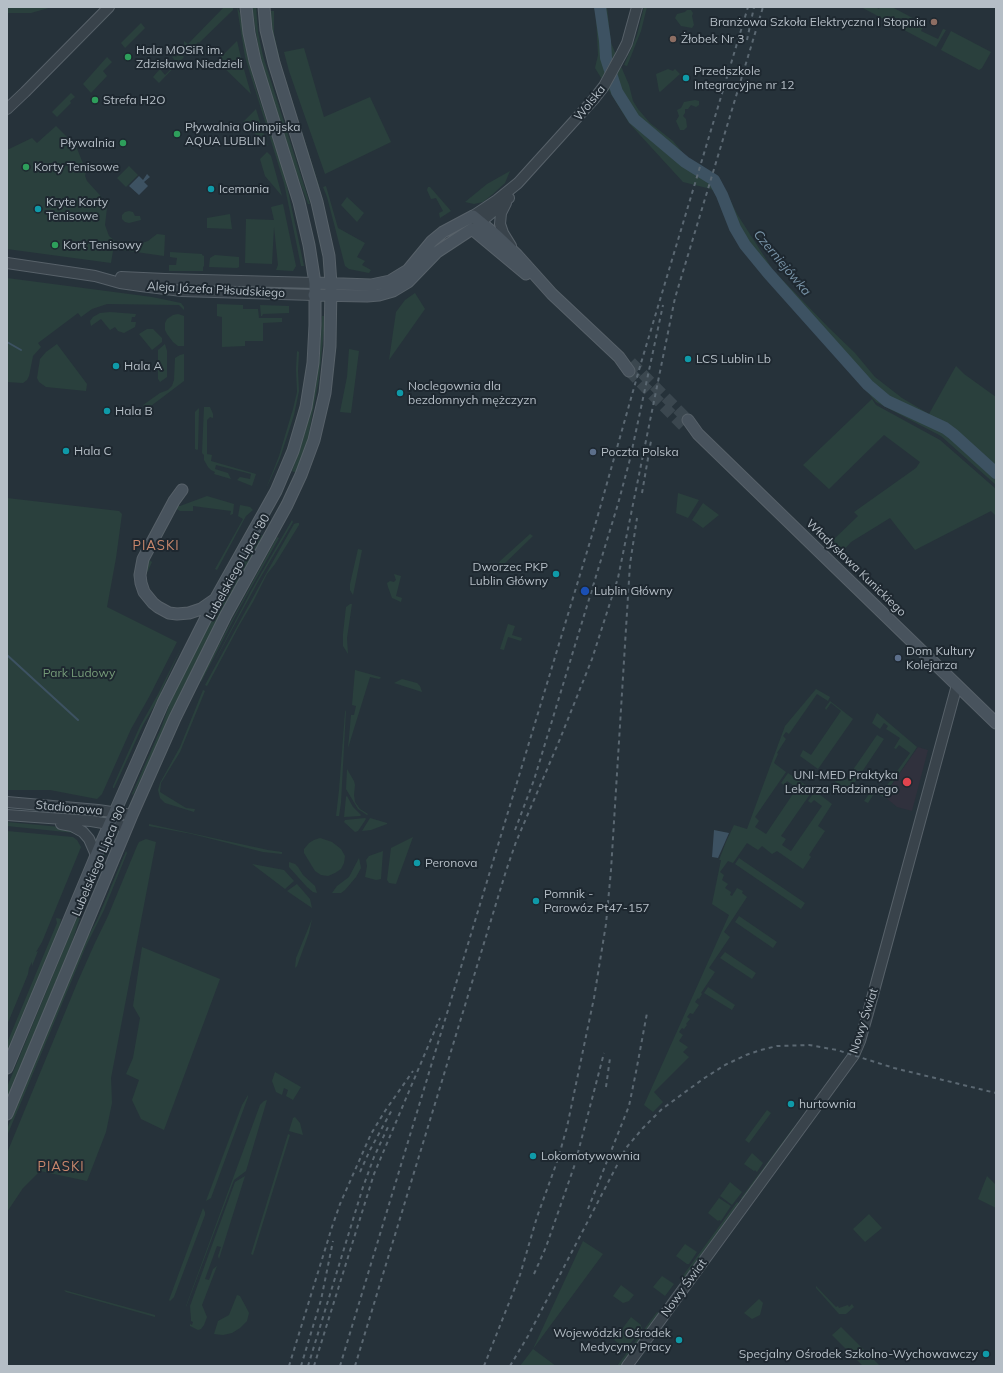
<!DOCTYPE html>
<meta charset="utf-8">
<style>
body{margin:0}
#map{position:relative;width:1003px;height:1373px;overflow:hidden;background:#26323a;font-family:Mulish,sans-serif}
canvas{display:block}
.frame{position:absolute;inset:0;border:8px solid #b5bec6;pointer-events:none}
</style>
<div id="map">
<canvas width="1003" height="1373"></canvas>
<div class="frame"></div>
</div>
<script>
const c = document.querySelector('canvas').getContext('2d');
c.lineJoin = 'round';
function fill(path, color) { c.fillStyle = color; c.fill(path, 'evenodd'); }
const poly = rows => new Path2D(rows.map(r => 'M' + r).join(''));
function strokePath(path, color, width, dash) { c.strokeStyle = color; c.lineWidth = width; c.lineCap = dash ? 'butt' : 'round'; c.setLineDash(dash || []); c.stroke(path); }
function drawText(font, color, halo, rows, align = 'center') {
  c.font = font + ' Mulish,sans-serif'; c.lineWidth = 4; c.setLineDash([]); c.textBaseline = 'middle'; c.strokeStyle = halo; c.fillStyle = color; for (const [text, x, y, turn = 0] of rows) {
    c.save(); c.translate(x, y); c.rotate((+turn || 0) * Math.PI / 180); c.textAlign = isNaN(turn) ? turn : align; if (halo) c.strokeText(text, 0, 0); c.fillText(text, 0, 0); c.restore();
  }
}
fill(poly([
 [918,747,928,750,912,811,897,807,884,796]
]), '#30313d');
fill(poly([
 [7,7,52,7,31,13,7,13],
 [224,7,233,7,233,10,199,43,198,42,190,51,184,44,184,41,188,44],
 [237,7,240,13,248,58,257,92,284,172,304,266,301,266,284,183,245,57],
 [252,7,256,7,258,32,263,56,310,204,308,204,296,172,260,57],
 [594,7,607,7,611,43,629,85,633,101,638,109,650,123,673,141,689,160,716,177,723,185,737,214,773,270,828,327,855,353,875,377,902,398,929,414,956,366,964,374,996,397,996,485,941,436,876,402,783,295,764,277,731,231,718,195,711,189,683,182,629,123,595,68,598,55,596,17],
 [644,7,647,7,641,31,627,66,624,65,637,35],
 [861,7,875,7,879,9,880,7,892,7,922,23,924,22,925,23,921,31,938,39,943,29,946,30,936,47],
 [687,10,691,10,693,13,692,16,694,25,692,28,681,26,675,18,677,14,685,12],
 [271,11,274,11,274,34,281,65,320,189,316,182,282,76,271,30],
 [141,23,145,28,125,48,121,43],
 [951,31,991,52,982,68,979,70,941,50],
 [237,41,243,66,251,94,217,61],
 [304,48,324,117,370,97,391,142,325,174,289,71,284,52],
 [180,53,184,57,159,83,153,77,160,69,165,75,177,63,172,57,174,56,176,57],
 [107,57,112,62,103,71,107,76,91,93,83,84],
 [668,69,673,71,675,69,680,74,660,92,659,91,656,74],
 [71,93,75,97,70,101,71,103,57,117,52,112],
 [695,100,699,101,699,105,696,107,691,105,688,109,685,109,685,113,683,116,686,119,687,127,684,130,680,130,676,121,679,116,677,110,681,108,684,102],
 [256,109,264,135,268,146,243,122],
 [56,126,76,146,86,171,85,176,87,181,107,203,107,208,105,225,109,236,115,241,122,244,132,245,139,244,148,241,157,234,165,235,164,256,115,249,113,251,111,263,7,249,7,150,32,138,37,143],
 [267,152,271,156,282,196,265,176,260,159],
 [129,166,138,175,126,187,117,178],
 [510,171,505,183,493,194,483,202,474,204,465,202,487,184],
 [326,186,338,228,365,243,357,257,365,261,362,265,371,270,369,273,349,269,345,266,327,197,323,187],
 [428,187,430,187,451,211,440,218,439,213,443,211,436,198,431,199,427,190],
 [347,197,364,213,357,222,341,205],
 [283,204,296,266,293,271,276,270,278,265,274,227,272,264,245,263,246,219,274,220,271,207],
 [129,211,133,212,135,216,140,216,141,220,129,223,125,222,122,219,122,215,125,212],
 [230,214,232,229,207,228,207,218],
 [170,252,202,254,202,255,204,256,204,266,203,267,203,271,169,271,169,265,176,265,177,258,170,257],
 [215,255,239,257,239,267,237,268,209,267,210,258],
 [7,278,152,297,181,303,184,307,184,310,179,305,107,304,92,309,81,317,78,313,38,343,41,347,33,356,29,376,27,380,23,383,7,382],
 [415,293,425,309,389,360,396,312,405,300],
 [217,304,243,305,243,309,258,309,259,318,282,318,282,322,263,323,263,341,245,341,245,346,222,347,222,317,217,316],
 [260,305,289,306,289,313,263,314,262,316,261,316],
 [110,312,136,314,135,317,132,317,131,322,136,322,135,327,124,333,118,331,115,327,110,330,101,319,91,326,90,321,93,317,100,313],
 [178,314,184,316,184,346,178,346,173,342,167,334,165,330,165,323,167,319,173,315],
 [322,316,324,316,324,331,319,379,307,443,296,473,292,471,302,443,311,410,317,379,320,350],
 [147,329,153,329,162,338,162,342,152,350,139,334],
 [57,344,87,384,86,391,46,387,39,382,37,378,40,359,46,352],
 [165,344,167,351,167,377,160,382,158,379,158,350],
 [349,349,359,351,351,413,340,412,347,377],
 [297,351,299,352,298,371,299,391,294,415,280,458,266,489,279,456,293,409,297,392,296,369],
 [184,354,184,381,147,409,143,405,160,393,168,390,172,386,174,380,175,358,180,355],
 [872,399,876,405,940,440,996,489,996,516,991,511,915,550,890,518,851,542,842,552,831,542,858,516,854,512,916,468,920,462,884,435,829,489,803,465],
 [204,407,210,407,213,414,213,418,210,417,207,420,207,454,212,455,211,461,256,474,252,486,237,480,240,477,250,479,251,474,216,465,215,469,228,473,231,479,214,474,215,472,211,470,208,467,204,460,204,455,202,453],
 [199,408,198,449,197,450,195,449,195,412],
 [678,493,699,500,688,518,676,513],
 [207,496,234,504,233,514,230,515,231,511,193,506,193,511,180,511,175,508,149,560,152,562,148,571,145,573,147,560,146,559,149,552,164,522,175,505,180,506],
 [7,498,119,511,122,514,116,558,107,607,177,642,149,697,131,729,102,794,97,799,50,790,7,790],
 [703,503,719,515,703,528,692,520],
 [240,505,250,507,253,510,246,516,217,570,215,569,243,519,238,516],
 [292,520,293,522,259,580,211,668,251,591],
 [297,523,299,523,299,525,275,564,267,574,253,602,240,624,207,686,205,685,262,581,294,524],
 [260,534,264,536,193,668,133,795,132,794,161,728,170,703,188,665,223,599],
 [530,534,533,536,499,569,498,569,497,565,500,561],
 [277,537,279,538,238,611,201,682,200,678,202,677,232,620],
 [358,549,362,550,353,595,350,590,350,584],
 [394,574,401,576,396,596,402,598,401,602,392,598,388,587,387,583,390,581,394,582,396,580],
 [350,604,352,604,347,638,348,654,343,646,343,634,346,607],
 [508,624,515,626,512,635,522,638,521,641,508,637,504,650,500,649],
 [183,644,161,692,162,693,143,725,114,788,113,788,113,786,140,726,158,694],
 [355,670,380,677,381,678,379,679,370,677,348,748,351,715,354,715,356,706,352,705],
 [402,679,417,683,420,686,422,692,394,683],
 [816,689,830,697,828,701,817,694,789,734,786,732,783,736,786,739,777,753,778,754,774,763,786,772,755,817,759,821,755,827,766,834,797,788,787,781,784,785,781,783,788,773,813,790,781,836,786,839,782,845,791,851,822,806,814,800,811,803,808,801,815,791,832,804,818,826,825,831,809,855,811,857,803,869,777,851,772,854,762,846,758,850,747,843,733,863,728,861,720,872,724,875,722,880,728,884,725,888,731,892,730,895,732,896,737,888,743,891,742,893,747,897,724,932,730,937,709,968,715,972,701,993,702,994,699,999,698,998,695,1002,699,1005,693,1014,690,1013,687,1017,690,1019,686,1024,687,1025,684,1029,682,1028,679,1032,683,1035,679,1041,688,1047,683,1052,689,1057,654,1092,663,1102,653,1112,644,1105,729,915,712,904,721,860,719,860,726,842,734,825,747,829,785,726],
 [203,690,205,691,180,752,161,783,160,792,186,808,195,809,194,812,165,803,160,798,158,790,160,783,180,747],
 [830,701,853,719,818,769,800,756,803,750,811,755,841,711,831,703,826,710,825,708],
 [346,710,341,803,339,816,336,816,339,790,345,712],
 [877,713,917,747,883,797,875,792,868,803,864,801,872,790,875,786,883,791,910,753,899,745,896,749,894,748,900,738,886,729,888,726,884,723,880,729,872,723],
 [877,735,884,739,849,791,833,780,834,778,836,779,838,775,846,780],
 [347,769,354,781,355,785,354,795,355,802,360,809,368,814,367,815,358,809,346,789],
 [347,796,353,807,361,815,360,816,344,817,346,797],
 [365,818,366,819,358,831,355,832,344,822,345,820],
 [370,818,387,823,387,824,371,830,362,831],
 [7,822,71,828,75,833,7,826],
 [149,824,268,850,282,852,282,854,263,852,192,834,149,826],
 [7,831,73,837,77,840,81,847,42,942,36,952,38,951,32,966,32,962,29,968,28,974,7,1025],
 [413,837,396,884,389,883,387,880,391,848],
 [320,838,332,842,341,849,345,856,344,863,341,869,335,873,328,876,321,875,315,871,304,853,304,849,309,843,314,840],
 [146,839,156,842,111,1078,112,1103,106,1132,87,1181,40,1171,23,1188,7,1212,7,1153,78,981,94,945,108,916,137,846,139,842],
 [107,844,109,845,82,911,72,942,7,1100,7,1087],
 [126,851,127,853,104,910,86,946,7,1136,7,1129,75,963,86,940,97,920],
 [383,851,381,879,376,880,365,877,367,866,366,860,369,856],
 [359,858,361,868,356,877,345,890,341,893,332,893,337,886,349,877],
 [739,858,805,903,801,909,735,864],
 [289,862,295,864,298,867,303,875,315,886,317,893,313,892,307,887,289,867],
 [252,864,284,870,294,881,285,889],
 [297,884,310,899,312,908,287,891],
 [739,916,777,942,773,948,735,922],
 [56,918,61,919,59,931,7,1057,7,1043,57,923],
 [312,919,309,933,297,966,295,968,296,958],
 [142,947,220,979,164,1130,141,1119,132,1100,139,1080,126,1074,133,1058,140,1018,133,1006],
 [725,952,756,973,752,979,720,958],
 [708,987,735,1005,732,1010,704,993],
 [275,1072,301,1087,293,1100,286,1096,288,1090,284,1088,282,1095,276,1092,272,1081],
 [248,1095,248,1097,211,1198,206,1201,242,1105],
 [267,1100,246,1171,234,1180,186,1307,186,1306,260,1105,264,1101],
 [767,1110,771,1113,749,1143,745,1140],
 [295,1117,300,1123,303,1135,289,1131,293,1118],
 [793,1128,794,1129,743,1200,741,1198],
 [288,1134,290,1135,253,1255,251,1254],
 [752,1153,763,1163,757,1172,755,1170,754,1171,744,1164],
 [245,1176,219,1259,218,1256,221,1247,217,1246,205,1279,209,1280,213,1269,217,1266,202,1305,207,1317,204,1325,201,1329,198,1330,190,1326,190,1324,192,1325,193,1322,191,1321,191,1319,190,1306,235,1182],
 [987,1176,996,1185,996,1208,978,1199],
 [730,1182,742,1192,732,1205,720,1196],
 [719,1198,731,1206,721,1221,719,1220,718,1221,708,1213],
 [737,1202,740,1204,684,1280,682,1277],
 [203,1208,205,1212,205,1215,174,1297,170,1301,169,1300],
 [869,1214,882,1228,865,1242,853,1229],
 [583,1241,603,1254,533,1349,556,1366,520,1366,533,1349],
 [685,1244,697,1252,689,1264,687,1264,676,1256],
 [662,1276,674,1284,665,1296,653,1287],
 [621,1285,634,1295,629,1301,623,1303,613,1296],
 [816,1286,836,1307,838,1306,839,1308,848,1305,849,1307,852,1304,854,1307,846,1314,839,1314,816,1288],
 [64,1290,155,1315,155,1317,66,1292],
 [237,1295,240,1296,247,1309,249,1313,247,1321,240,1328,232,1333,223,1335,214,1334,218,1321,229,1315],
 [759,1299,763,1303,760,1315,752,1319,744,1313],
 [657,1312,659,1314,621,1366,617,1366],
 [631,1317,641,1325,641,1326,642,1328,627,1348,626,1347,625,1348,614,1340],
 [841,1327,880,1366,863,1366,832,1335]
]), '#2a403d');
fill(poly([
 [147,174,150,177,144,182,148,186,139,195,129,186,139,176,143,180],
 [714,830,729,833,718,858,712,857]
]), '#3d5262');
strokePath(poly([
 [7,342,21,350],
 [7,655,78,720]
]), '#3d5262', 2);
strokePath(poly([
 [600,7,605,41,606,58,617,92,634,119,685,162,714,180,722,195,735,228,745,245,768,273,868,385,887,401,945,428,953,434,996,473]
]), '#3d5262', 12);
strokePath(poly([
 [631,362,688,420],
 [629,371,686,429]
]), '#3b474f', 11, [11, 5.5]);
const tertiary = poly([
 [7,109,25,92,109,7],
 [506,203,501,213,500,224,503,233,511,246],
 [473,216,497,200,518,183,594,99,604,86,622,53,627,43,637,7],
 [475,227,509,198],
 [7,263,95,276,120,283,141,286,182,291,314,295],
 [121,277,165,279,315,283],
 [7,802,98,810,132,815],
 [7,815,91,821,127,827],
 [61,824,72,826,83,832,89,839,96,855],
 [627,1366,854,1055,860,1041,868,1013,957,685]
]);
const secondary = poly([
 [315,283,371,285,390,281,408,270,432,241,443,232,473,216,496,235,517,255,552,294,619,357,629,371],
 [314,295,367,296,379,295,393,291,408,282,437,252,472,229,526,274],
 [688,420,698,434,996,723],
 [182,490,174,501,143,559,140,575,141,583,144,592,153,603,158,607,169,613,177,614,189,613,201,609,214,600],
 [7,1068,103,839,163,703,216,598,276,491,293,451,306,407,313,363,315,325,315,283,309,245,299,202,255,61,249,33,246,7],
 [7,1114,132,815,175,718,226,615,287,505,301,475,314,440,325,393,330,346,331,284,329,256,317,202,274,63,266,30,264,7]
]);
strokePath(tertiary, '#576169', 12);
strokePath(secondary, '#576169', 13);
strokePath(tertiary, '#39434b', 10);
strokePath(secondary, '#48535d', 11);
strokePath(poly([
 [747,40,754,7],
 [642,493,651,441],
 [515,830,534,780,618,504,630,459,663,305],
 [606,1087,610,1058],
 [360,1172,370,1150,393,1108],
 [588,1209,629,1106,636,1072,647,1013],
 [534,1274,546,1247,575,1164,604,1053],
 [289,1366,332,1227,340,1204,371,1134,385,1111,413,1071],
 [301,1366,321,1300,333,1241],
 [308,1366,363,1187,374,1157,388,1127],
 [314,1366,374,1174,440,1018],
 [340,1366,596,522,641,363,748,7],
 [355,1366,506,871,516,842,560,739,592,659,618,578,675,298,763,7],
 [484,1366,520,1275,537,1217,558,1159,567,1127,594,998,606,924,611,870,630,564,637,518],
 [510,1366,528,1336,626,1148,643,1128,662,1109,703,1079,725,1065,746,1055,761,1050,777,1046,809,1045,837,1050,894,1068,996,1093]
]), '#5b6872', 2, [4, 4]);
for (const [x, y, r, color] of [
 [934,22,4,"#8d6e63"],
 [673,39,4,"#8d6e63"],
 [128,57,4,"#2e9e5b"],
 [686,78,4,"#0f9aa8"],
 [95,100,4,"#2e9e5b"],
 [177,134,4,"#2e9e5b"],
 [123,143,4,"#2e9e5b"],
 [26,167,4,"#2e9e5b"],
 [211,189,4,"#0f9aa8"],
 [38,209,4,"#0f9aa8"],
 [55,245,4,"#2e9e5b"],
 [688,359,4,"#0f9aa8"],
 [116,366,4,"#0f9aa8"],
 [400,393,4,"#0f9aa8"],
 [107,411,4,"#0f9aa8"],
 [66,451,4,"#0f9aa8"],
 [593,452,4,"#5c6f8a"],
 [556,574,4,"#0f9aa8"],
 [585,591,5,"#1a4fb4"],
 [898,658,4,"#5c6f8a"],
 [907,782,5,"#e0444e"],
 [417,863,4,"#0f9aa8"],
 [536,901,4,"#0f9aa8"],
 [791,1104,4,"#0f9aa8"],
 [533,1156,4,"#0f9aa8"],
 [679,1340,4,"#0f9aa8"],
 [986,1354,4,"#0f9aa8"]
]) { const dot = new Path2D(); dot.arc(x, y, r, 0, 2 * Math.PI); c.fillStyle = color; c.fill(dot); strokePath(dot, '#1e2830', 1.5); }
drawText('12px', '#b5bec6', '#1e2830', [
 ["Branżowa Szkoła Elektryczna I Stopnia",926,22,"right"],
 ["Żłobek Nr 3",681,39],
 ["Hala MOSiR im.",136,50],
 ["Zdzisława Niedzieli",136,64],
 ["Przedszkole",694,71],
 ["Integracyjne nr 12",694,85],
 ["Strefa H2O",103,100],
 ["Pływalnia Olimpijska",185,127],
 ["AQUA LUBLIN",185,141],
 ["Pływalnia",115,143,"right"],
 ["Korty Tenisowe",34,167],
 ["Icemania",219,189],
 ["Kryte Korty",46,202],
 ["Tenisowe",46,216],
 ["Kort Tenisowy",63,245],
 ["LCS Lublin Lb",696,359],
 ["Hala A",124,366],
 ["Noclegownia dla",408,386],
 ["bezdomnych mężczyzn",408,400],
 ["Hala B",115,411],
 ["Hala C",74,451],
 ["Poczta Polska",601,452],
 ["Dworzec PKP",548,567,"right"],
 ["Lublin Główny",548,581,"right"],
 ["Lublin Główny",594,591],
 ["Dom Kultury",906,651],
 ["Kolejarza",906,665],
 ["UNI-MED Praktyka",898,775,"right"],
 ["Lekarza Rodzinnego",898,789,"right"],
 ["Peronova",425,863],
 ["Pomnik -",544,894],
 ["Parowóz Pt47-157",544,908],
 ["hurtownia",799,1104],
 ["Lokomotywownia",541,1156],
 ["Wojewódzki Ośrodek",671,1333,"right"],
 ["Medycyny Pracy",671,1347,"right"],
 ["Specjalny Ośrodek Szkolno-Wychowawczy",978,1354,"right"]
], 'left');
drawText('12px', '#b5bec6', '#1e2830', [
 ["Wolska",590,103,-51],
 ["Aleja Józefa Piłsudskiego",216,290,3],
 ["Lubelskiego Lipca '80",238,567,-61],
 ["Władysława Kunickiego",856,568,44],
 ["Stadionowa",69,808,5],
 ["Lubelskiego Lipca '80",99,861,-67],
 ["Nowy Świat",864,1021,-72],
 ["Nowy Świat",684,1288,-54]
]);
drawText('12px', '#759a78', '#1e2830', [
 ["Park Ludowy",79,673]
]);
drawText('italic 13px', '#7893a7', '#1e2830', [
 ["Czerniejówka",782,263,50]
]);
c.letterSpacing = '1px';
drawText('13px', '#ca876c', '#1e2830', [
 ["PIASKI",156,546],
 ["PIASKI",61,1167]
]);
c.letterSpacing = '0px';
</script>
